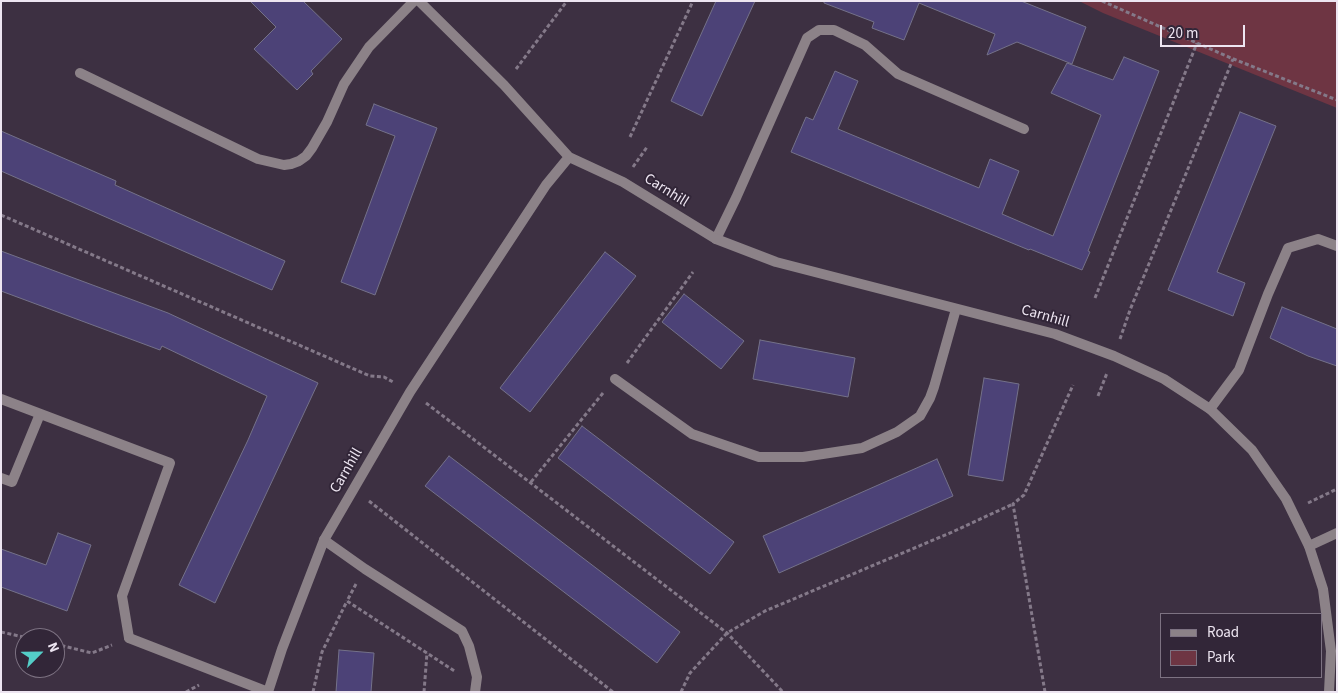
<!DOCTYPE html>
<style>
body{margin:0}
#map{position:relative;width:1338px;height:693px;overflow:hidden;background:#3d3042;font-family:"Source Sans 3",sans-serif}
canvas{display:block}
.frame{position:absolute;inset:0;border:2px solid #ede5f1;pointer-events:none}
.legend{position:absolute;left:1160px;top:613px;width:162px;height:65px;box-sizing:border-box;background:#322638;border:1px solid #7d7282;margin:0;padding:6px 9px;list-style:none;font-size:15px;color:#ede5f1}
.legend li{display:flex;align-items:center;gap:10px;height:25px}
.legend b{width:25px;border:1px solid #7d7282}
.north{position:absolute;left:15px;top:628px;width:50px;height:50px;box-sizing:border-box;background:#322638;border:1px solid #7d7282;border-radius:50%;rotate:67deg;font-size:14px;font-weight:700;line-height:20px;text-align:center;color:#ede5f1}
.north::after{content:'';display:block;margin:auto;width:18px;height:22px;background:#54cdc7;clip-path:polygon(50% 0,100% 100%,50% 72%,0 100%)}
.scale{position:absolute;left:1160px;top:25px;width:85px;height:22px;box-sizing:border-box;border:2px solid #ede5f1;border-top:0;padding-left:6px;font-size:15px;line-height:18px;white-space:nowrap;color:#ede5f1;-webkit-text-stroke:4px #322638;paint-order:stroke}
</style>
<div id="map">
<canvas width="1338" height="693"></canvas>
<div class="frame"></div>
<ul class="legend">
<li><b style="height:6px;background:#8c8288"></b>Road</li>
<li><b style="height:14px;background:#6e3543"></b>Park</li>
</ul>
<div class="north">N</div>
<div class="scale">20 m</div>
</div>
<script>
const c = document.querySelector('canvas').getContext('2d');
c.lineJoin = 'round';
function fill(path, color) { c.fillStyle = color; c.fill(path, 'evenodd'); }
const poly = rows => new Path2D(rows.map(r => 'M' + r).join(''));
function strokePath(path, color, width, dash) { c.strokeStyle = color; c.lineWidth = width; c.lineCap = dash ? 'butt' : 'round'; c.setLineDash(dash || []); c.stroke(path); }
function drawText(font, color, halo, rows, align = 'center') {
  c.font = font + ' "Source Sans 3",sans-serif'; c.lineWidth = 4; c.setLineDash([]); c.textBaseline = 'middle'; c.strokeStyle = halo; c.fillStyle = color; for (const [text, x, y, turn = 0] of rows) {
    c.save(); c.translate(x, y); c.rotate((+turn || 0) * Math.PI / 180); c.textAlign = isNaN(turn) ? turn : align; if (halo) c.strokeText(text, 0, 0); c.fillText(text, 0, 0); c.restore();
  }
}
fill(poly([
 [1079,1,1337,1,1337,108,1103,13]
]), '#6e3543');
const building = poly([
 [250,1,303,1,342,39,311,71,313,74,297,90,254,49,276,27,250,1],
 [716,1,755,1,702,116,671,101,716,1],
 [824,1,1021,1,1086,27,1072,64,1017,42,987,55,995,34,919,3,904,40,872,28,874,22,824,3,824,1],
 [1124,57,1159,71,1088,251,1090,252,1082,270,1030,249,1029,250,791,152,806,117,813,120,835,71,858,81,838,129,979,188,990,159,1019,171,1002,214,1053,236,1101,115,1051,93,1067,63,1113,80,1124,57],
 [374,104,437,128,375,295,341,282,395,136,366,125,374,104],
 [1240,112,1276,126,1217,272,1245,283,1233,316,1168,290,1240,112],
 [1,131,116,181,115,185,285,261,272,290,1,171,1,131],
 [1,251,168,313,318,383,215,603,179,585,248,440,267,396,162,346,160,350,1,291,1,251],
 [605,252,636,276,530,412,500,388,605,252],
 [684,294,744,341,721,369,662,322,684,294],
 [1282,307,1337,329,1337,366,1308,356,1270,338,1282,307],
 [760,340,855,358,848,397,753,379,760,340],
 [984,378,1019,384,1003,481,968,475,984,378],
 [582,426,734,542,710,574,558,458,582,426],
 [449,456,680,632,657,663,425,486,449,456],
 [937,459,953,496,779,573,763,536,937,459],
 [58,533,91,545,67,611,1,587,1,549,46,565,58,533],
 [339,650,374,653,371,692,336,692,339,650]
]);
fill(building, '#4c4277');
strokePath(building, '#747189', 1);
strokePath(poly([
 [1102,1,1231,58,1337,100],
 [516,69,567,1],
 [630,137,693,1],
 [633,167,647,147],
 [1,215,370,376,384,377,393,382],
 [1095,298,1197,43],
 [1120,339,1130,310,1233,59],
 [627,363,693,272],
 [1098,396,1107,373],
 [426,403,727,633,783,692],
 [531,482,603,393],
 [369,501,613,692],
 [1308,503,1337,489],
 [356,584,347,601,456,672],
 [1,632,28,638],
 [55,644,92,653,112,645],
 [186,692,199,685],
 [313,692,322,652,347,601],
 [424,692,427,653],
 [681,692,690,673,727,633,765,611,950,533,1013,504],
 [1045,692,1013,504,1024,495,1073,385]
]), '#847989', 3, [4, 2.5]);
strokePath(poly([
 [80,73,258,159,284,165,291,164,299,161,306,156,312,148,327,122,344,84,369,47,414,1],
 [716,239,736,198,807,38,819,30,834,30,865,45,898,74,1024,129],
 [615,379,692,434,759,457,803,457,862,448,897,432,920,416,930,398,934,387,956,309],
 [1,399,170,463,122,596,129,638],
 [1210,409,1239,370,1268,294,1288,248,1318,239,1337,246],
 [1,478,12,482,40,414],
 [324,540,365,569,462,631,469,646,477,677,475,692],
 [1309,546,1337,533]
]), '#8c8288', 10);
strokePath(poly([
 [419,1,504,85,569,157,623,182,716,239,776,262,1055,334,1114,356,1164,379,1210,409,1252,450,1286,499,1309,546,1323,589,1331,651,1329,692],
 [129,638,268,692],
 [268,692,282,649,324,540,410,392,546,185,569,157]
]), '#8c8288', 10);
drawText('15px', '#ede5f1', '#322638', [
 ["Carnhill",666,191,32],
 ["Carnhill",1045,317,16],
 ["Carnhill",347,471,-60]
]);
</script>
